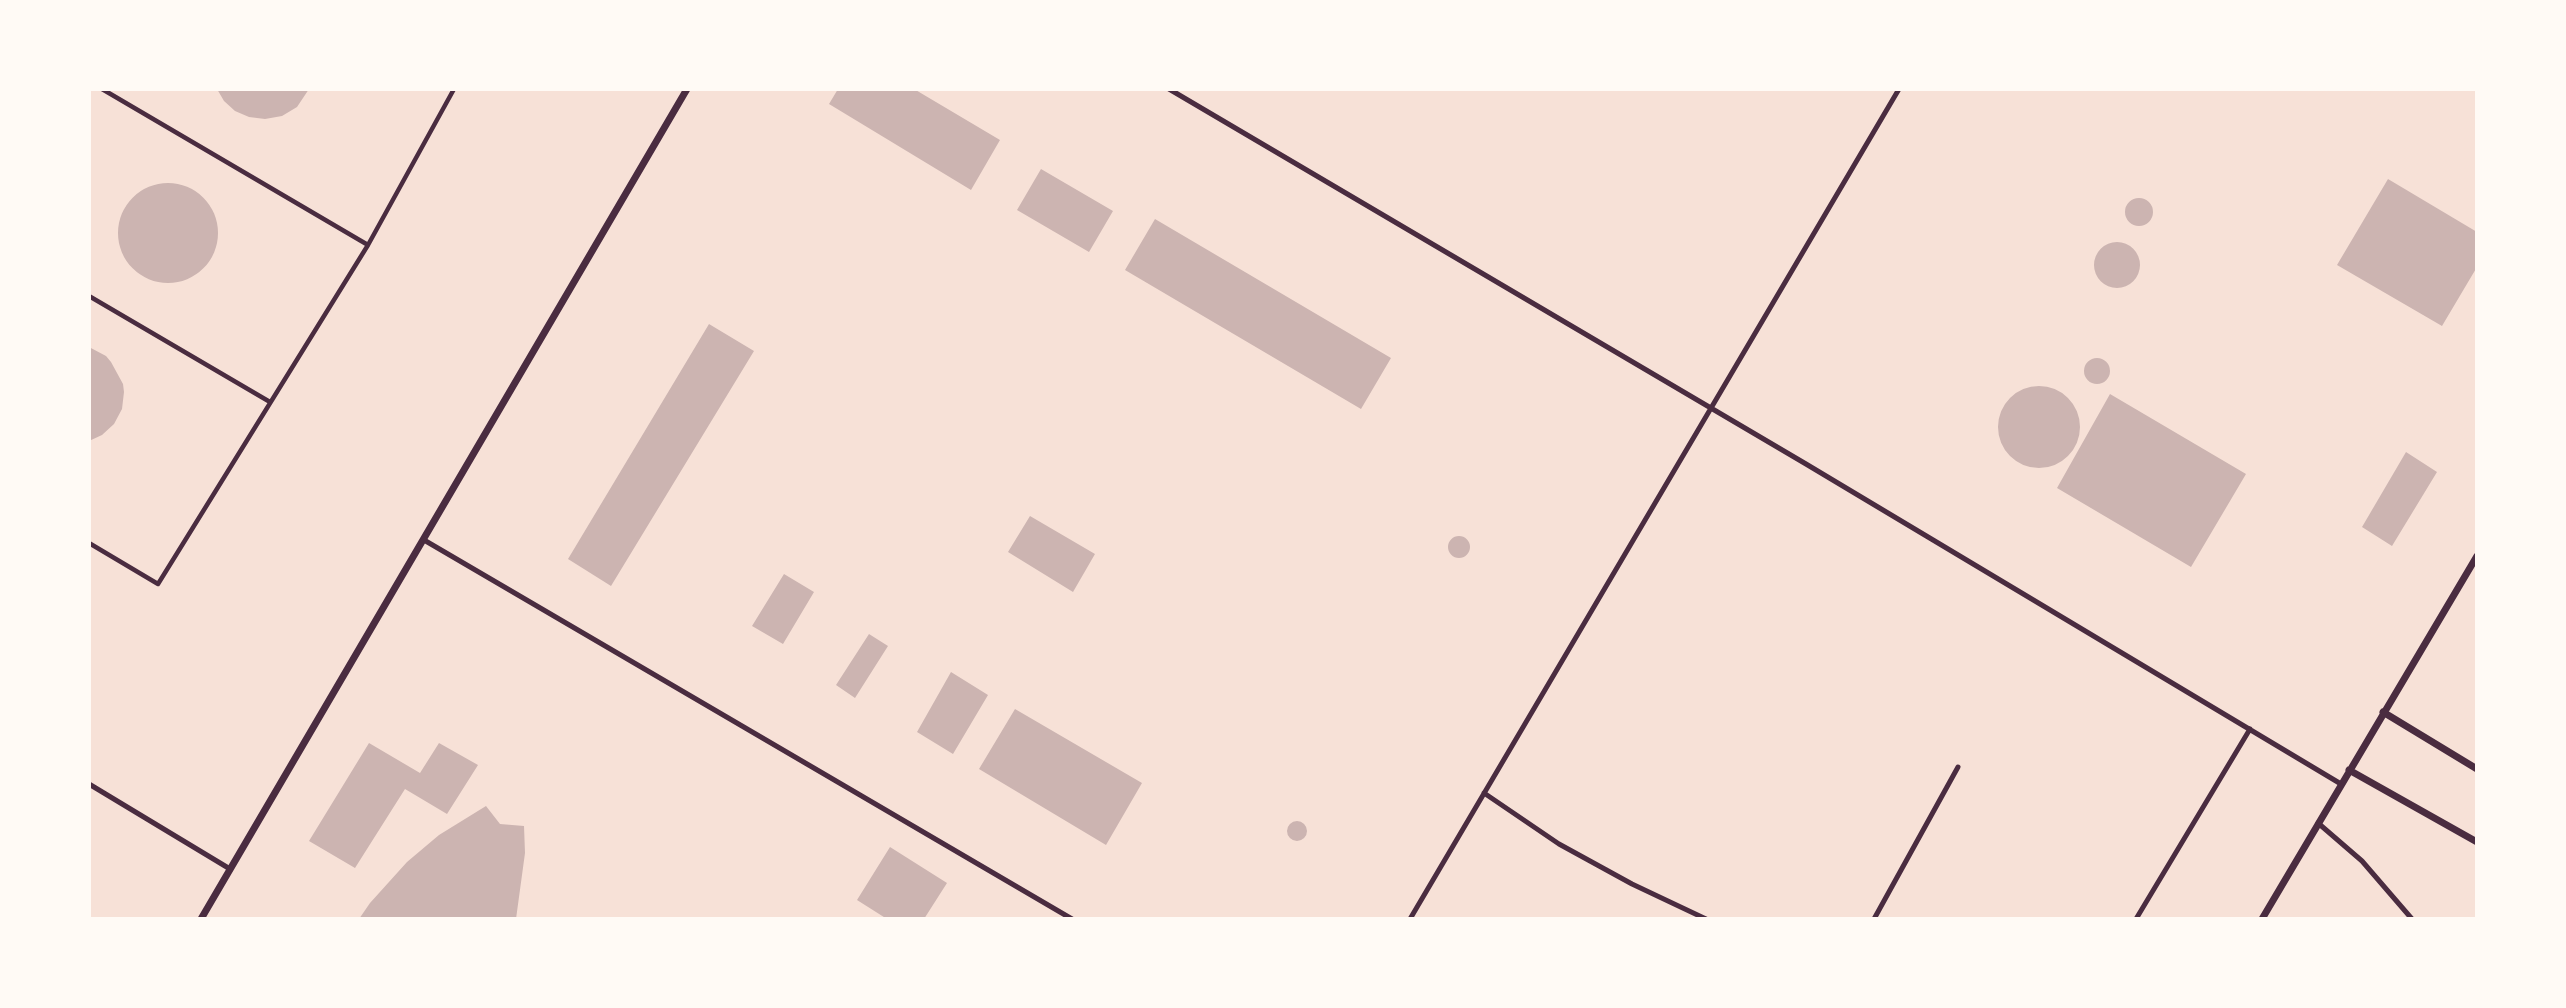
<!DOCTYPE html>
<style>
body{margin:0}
#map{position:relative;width:2566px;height:1008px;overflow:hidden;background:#f7e1d7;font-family:Figtree,sans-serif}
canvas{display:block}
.frame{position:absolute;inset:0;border:91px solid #fffaf5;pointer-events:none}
</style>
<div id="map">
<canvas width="2566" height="1008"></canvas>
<div class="frame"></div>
</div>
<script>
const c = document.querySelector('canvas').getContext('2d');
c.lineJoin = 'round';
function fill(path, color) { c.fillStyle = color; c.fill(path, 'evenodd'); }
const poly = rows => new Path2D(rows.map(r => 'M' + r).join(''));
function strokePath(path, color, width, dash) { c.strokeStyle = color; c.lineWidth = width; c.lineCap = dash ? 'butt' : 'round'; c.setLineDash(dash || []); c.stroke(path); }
fill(poly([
 [217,89,309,89,297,107,282,116,265,119,249,117,235,111,224,101],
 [838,89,914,89,1000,140,971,190,829,104],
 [1041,169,1113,211,1089,252,1017,210],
 [2388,179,2477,232,2477,267,2442,326,2337,265],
 '118 233a50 50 0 1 1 100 0a50 50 0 1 1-100 0Z',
 '2125 212a14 14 0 1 1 28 0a14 14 0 1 1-28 0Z',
 [1155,219,1391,358,1361,409,1125,270],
 '2094 265a23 23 0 1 1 46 0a23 23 0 1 1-46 0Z',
 [709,324,754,351,611,586,568,559],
 [89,347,106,356,111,362,123,384,124,392,122,409,114,424,102,435,89,441],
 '2084 371a13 13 0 1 1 26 0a13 13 0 1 1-26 0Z',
 '1998 427a41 41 0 1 1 82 0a41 41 0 1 1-82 0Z',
 [2110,394,2246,474,2191,567,2057,488],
 [2406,452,2437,472,2392,546,2362,527],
 [1030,516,1095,554,1073,592,1008,552],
 '1448 547a11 11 0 1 1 22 0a11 11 0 1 1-22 0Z',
 [784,574,814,592,783,644,752,626],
 [869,634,888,646,855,698,836,685],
 [951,672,988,695,953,754,917,732],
 [1015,709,1142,783,1106,845,979,769],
 [369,743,420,773,439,743,478,765,447,814,405,789,355,868,309,841],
 [486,806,500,824,524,826,525,853,516,919,359,919,370,903,407,862,439,835],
 '1287 831a10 10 0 1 1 20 0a10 10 0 1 1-20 0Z',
 [890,847,947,883,924,919,887,919,857,900]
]), '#ccb4b1');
strokePath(poly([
 [102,89,368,245,454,89],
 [89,296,270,402],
 [89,543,158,584,368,245]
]), '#4a2c40', 4.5);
strokePath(poly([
 [1169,89,1806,464,2341,784],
 [424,540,1072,919],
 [89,784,230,869],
 [1484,793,1559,844,1632,884,1706,919],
 [2318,823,2362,861,2412,919],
 [1410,919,1899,89],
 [1874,919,1958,767],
 [2136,919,2250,729]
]), '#4a2c40', 5);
strokePath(poly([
 [2383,712,2477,769],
 [2349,770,2477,842],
 [201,919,687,89],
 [2262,919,2477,556]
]), '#4a2c40', 7);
</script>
